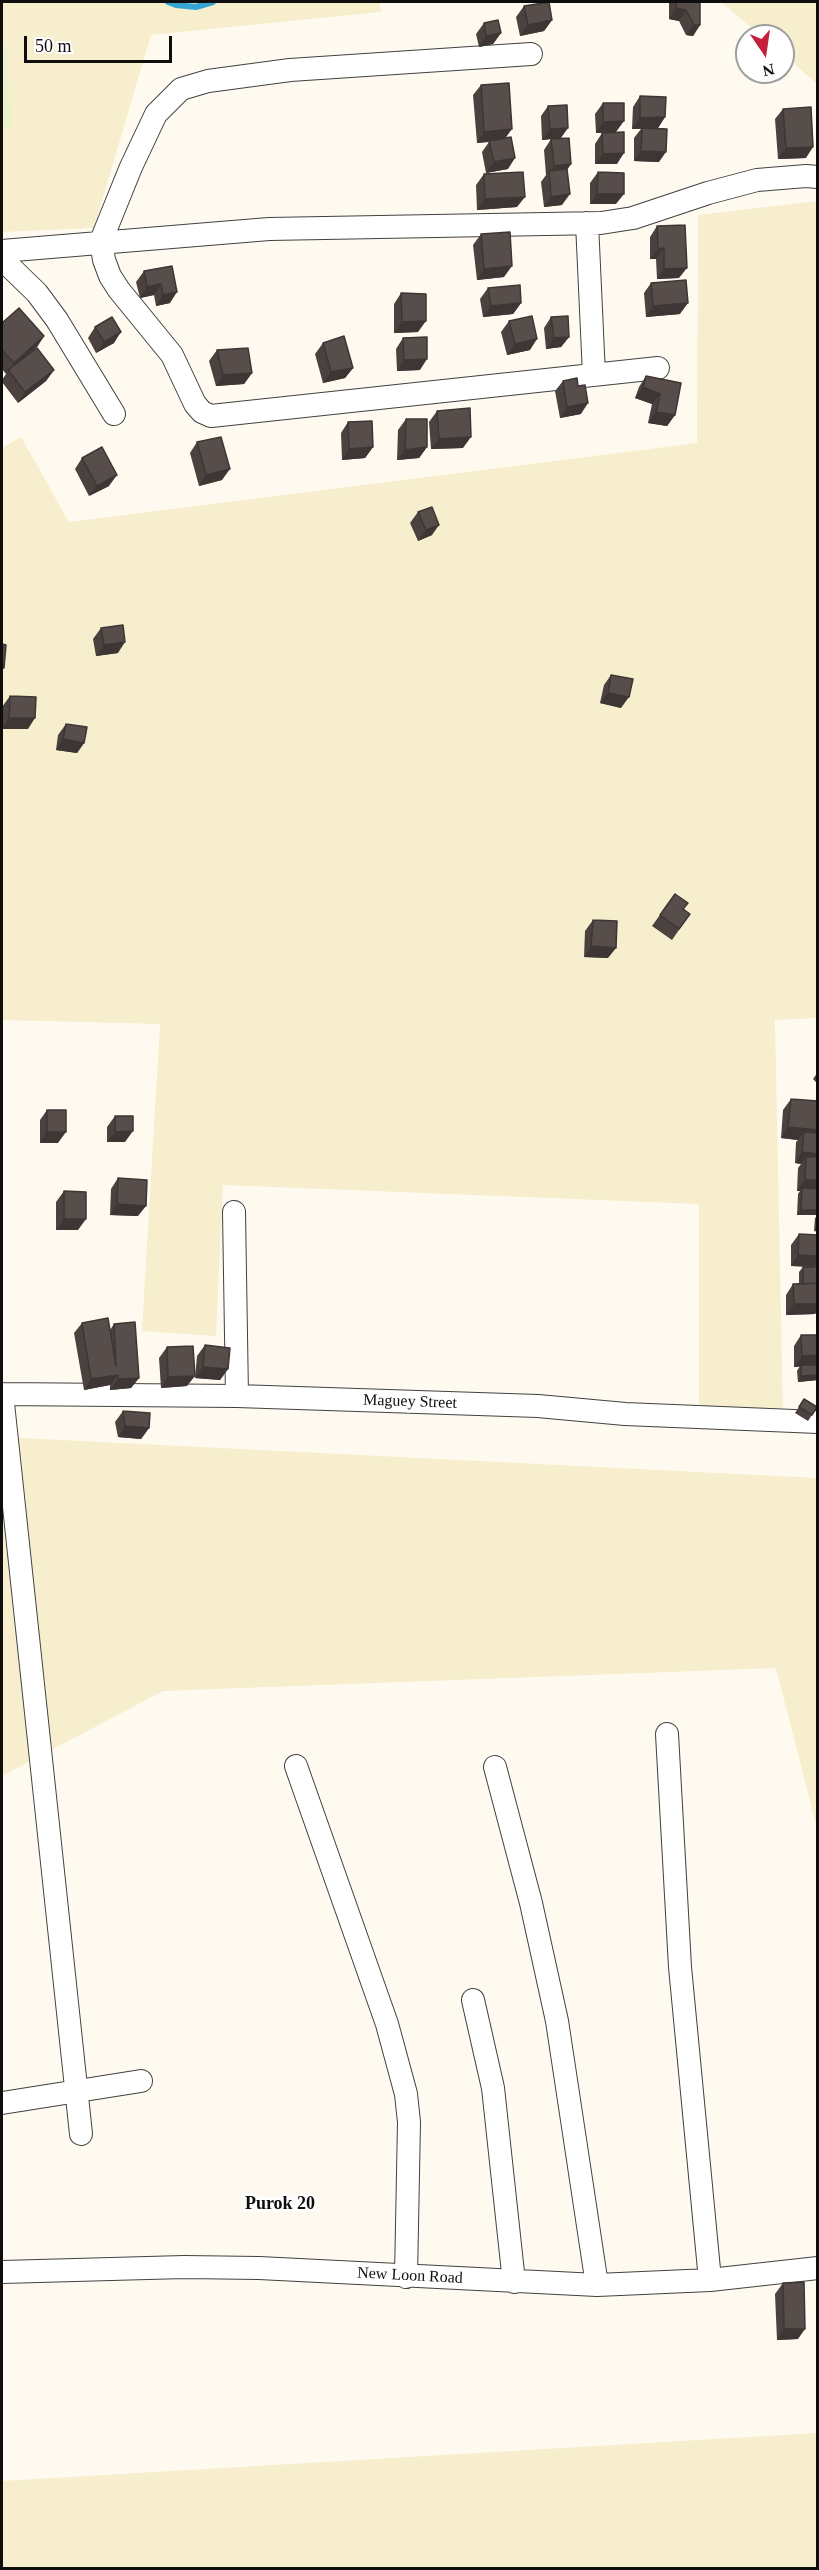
<!DOCTYPE html>
<style>
body{margin:0}
#map{position:relative;width:819px;height:2570px;overflow:hidden;background:#fffaef;font-family:Georgia,serif}
canvas{display:block}
.frame{position:absolute;inset:0;border:3px solid #0e0e0e;pointer-events:none}
.north{position:absolute;left:735px;top:24px;width:60px;height:60px;box-sizing:border-box;background:#fff;border:2px solid #9f9f9f;border-radius:50%;rotate:167deg;font-size:16px;font-weight:700;line-height:24px;text-align:center;color:#0e0e0e}
.north::after{content:'';display:block;margin:auto;width:21px;height:27px;background:#c4203b;clip-path:polygon(50% 0,100% 100%,50% 72%,0 100%)}
.scale{position:absolute;left:24px;top:36px;width:148px;height:27px;box-sizing:border-box;border:3px solid #0e0e0e;border-top:0;padding-left:8px;font-size:18px;line-height:21px;white-space:nowrap;color:#0e0e0e;-webkit-text-stroke:4px #fff;paint-order:stroke}
</style>
<div id="map">
<canvas width="819" height="2570"></canvas>
<div class="frame"></div>
<div class="north">N</div>
<div class="scale">50 m</div>
</div>
<script>
const c = document.querySelector('canvas').getContext('2d');
c.lineJoin = 'round';
function fill(path, color) { c.fillStyle = color; c.fill(path, 'evenodd'); }
const poly = rows => new Path2D(rows.map(r => 'M' + r).join(''));
function strokePath(path, color, width, dash) { c.strokeStyle = color; c.lineWidth = width; c.lineCap = dash ? 'butt' : 'round'; c.setLineDash(dash || []); c.stroke(path); }
function drawText(font, color, halo, rows, align = 'center') {
  c.font = font + ' Georgia,serif'; c.lineWidth = 6; c.setLineDash([]); c.textBaseline = 'middle'; c.strokeStyle = halo; c.fillStyle = color; for (const [text, x, y, turn = 0] of rows) {
    c.save(); c.translate(x, y); c.rotate((+turn || 0) * Math.PI / 180); c.textAlign = isNaN(turn) ? turn : align; if (halo) c.strokeText(text, 0, 0); c.fillText(text, 0, 0); c.restore();
  }
}
fill(poly([
 [2,2,380,2,381,12,151,35,94,228,2,232],
 [721,2,817,2,817,84,783,54,783,36,761,36],
 [817,201,818,1018,775,1020,783,1414,699,1408,699,1204,223,1185,216,1336,142,1331,160,1024,2,1020,2,448,21,437,69,522,697,443,698,215],
 [2,1437,817,1478,817,1828,776,1668,163,1691,2,1776],
 [817,2433,817,2568,2,2568,2,2481]
]), '#f6eecd');
fill(poly([
 [2,50,7,50,11,128,2,128]
]), '#e9f2c9');
strokePath(poly([
 [168,2,176,5,196,7,213,2]
]), '#35a6d3', 6);
const minor = poly([
 [531,54,290,70,208,81,181,89,156,114,131,167,101,241,104,260,110,276,119,290,172,355,195,404,202,412,211,416,658,368],
 [587,223,594,375],
 [2,251,269,229,601,223,633,218,708,193,757,180,806,176,818,177],
 [2,259,37,293,57,320,114,414],
 [234,1212,237,1396],
 [2,1394,237,1396,538,1406,625,1414,818,1422],
 [2,1394,81,2134],
 [667,1734,680,1967,710,2280],
 [296,1766,387,2024,406,2094,409,2122,406,2277],
 [495,1767,531,1903,557,2021,597,2285],
 [473,2000,493,2088,514,2282],
 [2,2103,141,2081],
 [2,2272,184,2267,259,2268,597,2285,710,2280,818,2268]
]);
strokePath(minor, '#414141', 24);
strokePath(minor, '#fff', 22);
fill(poly([
 [669,2,700,2,700,25,693,36,686,35,679,21,669,19],
 [524,6,552,20,544,31,520,36,516,17],
 [484,23,501,33,493,44,479,47,476,34],
 [481,85,506,138,508,169,486,173,482,152,489,142,477,143,473,95],
 [640,96,665,117,658,128,659,162,634,161,634,138,641,129,632,129,633,107],
 [603,103,616,132,596,133,595,114],
 [548,106,561,138,567,170,562,205,544,207,541,182,546,175,544,150,551,139,559,138,542,140,541,116],
 [783,109,806,158,778,159,775,119],
 [602,133,617,164,595,164,595,144],
 [598,172,616,204,590,204,590,183],
 [484,174,517,207,477,210,476,185],
 [657,226,679,278,657,279,656,259,650,259,650,237],
 [481,234,504,277,477,280,473,245],
 [172,266,170,303,156,306,154,295,140,298,136,282,144,271],
 [651,283,680,314,646,317,644,293],
 [488,288,521,303,513,314,483,317,480,299],
 [401,293,418,332,394,333,394,304],
 [551,317,569,337,561,347,546,349,544,328],
 [509,321,530,350,507,355,501,332],
 [2,323,44,336,37,347,24,358,54,370,46,381,18,403,2,382,2,380,6,374,2,369],
 [95,327,114,343,96,353,88,338],
 [403,338,420,370,397,371,396,349],
 [323,343,353,368,345,378,323,383,315,354],
 [217,350,252,373,244,384,216,386,209,361],
 [646,376,675,415,667,426,648,423,652,404,635,398,639,387],
 [563,381,578,386,581,414,560,418,555,391],
 [437,411,463,448,431,449,429,422],
 [406,419,427,447,419,458,397,460,398,430],
 [348,422,373,447,365,458,342,460,341,433],
 [197,442,222,480,199,486,190,453],
 [82,458,109,486,89,496,75,469],
 [418,512,432,535,418,541,410,523],
 [101,628,118,653,96,656,93,639],
 [611,675,621,708,600,703,604,685],
 [10,696,28,729,2,729,2,707],
 [66,724,84,743,77,753,56,750,58,735],
 [675,894,684,909,690,914,672,940,652,926],
 [593,920,608,958,584,957,585,931],
 [818,1072,818,1084,813,1079],
 [791,1099,818,1101,816,1215,797,1215,798,1194,800,1191,797,1191,798,1168,801,1164,795,1163,796,1142,798,1140,781,1138,783,1110],
 [47,1110,58,1143,40,1143,40,1120],
 [115,1116,125,1142,107,1142,107,1127],
 [118,1178,138,1216,110,1215,111,1189],
 [64,1191,78,1230,56,1230,56,1202],
 [818,1215,818,1232,814,1231,815,1218],
 [799,1234,815,1267,791,1266,791,1245],
 [803,1267,815,1314,786,1315,786,1295,793,1284,799,1284,799,1272],
 [82,1323,110,1330,114,1324,139,1378,131,1388,110,1390,110,1385,84,1390,74,1333],
 [801,1335,818,1380,798,1382,797,1371,800,1366,794,1367,794,1346],
 [205,1345,228,1369,220,1380,195,1378,197,1356],
 [167,1347,187,1386,161,1388,159,1358],
 [804,1399,817,1407,808,1421,795,1413],
 [123,1411,149,1428,141,1439,118,1437,115,1422],
 [783,2283,798,2339,777,2340,775,2294]
]), '#4b4240');
fill(poly([
 [676,8,686,10,679,21,669,19],
 [552,20,544,31,520,36,528,25],
 [694,25,700,25,693,36,686,35],
 [501,33,493,44,479,47,486,36],
 [665,117,658,128,632,129,640,118],
 [624,121,616,132,596,133,603,122],
 [568,128,561,138,542,140,550,129],
 [512,129,504,140,477,143,484,132],
 [813,147,806,158,778,159,786,148],
 [641,151,666,152,659,162,634,161],
 [624,153,617,164,595,164,603,154],
 [515,158,508,169,486,173,494,162],
 [571,164,564,175,549,173,554,166],
 [570,194,562,205,544,207,551,197],
 [597,194,624,194,616,204,590,204],
 [525,197,517,207,477,210,485,199],
 [664,248,656,259,650,259,658,249],
 [512,266,504,277,477,280,484,269],
 [687,268,679,278,657,279,664,269],
 [161,284,154,295,140,298,147,287],
 [177,292,170,303,156,306,163,295],
 [521,303,513,314,483,317,491,306],
 [688,303,680,314,646,317,653,306],
 [426,321,418,332,394,333,402,322],
 [121,332,114,343,96,353,104,342],
 [44,336,37,347,9,371,14,363],
 [569,337,561,347,546,349,554,338],
 [537,339,530,350,507,355,515,344],
 [427,359,420,370,397,371,404,360],
 [353,368,345,378,323,383,331,372],
 [54,370,46,381,18,403,25,392],
 [252,373,244,384,216,386,223,375],
 [643,387,660,394,652,404,635,398],
 [588,403,581,414,560,418,567,407],
 [656,412,675,415,667,426,648,423],
 [471,437,463,448,431,449,439,439],
 [373,447,365,458,342,460,349,449],
 [427,447,419,458,397,460,405,450],
 [230,469,222,480,199,486,206,475],
 [117,475,109,486,89,496,97,486],
 [439,525,432,535,418,541,426,530],
 [125,642,118,653,96,656,104,645],
 [608,693,629,697,621,708,600,703],
 [9,718,35,718,28,729,2,729],
 [63,739,84,743,77,753,56,750],
 [591,946,616,948,608,958,584,957],
 [788,1127,818,1130,818,1141,804,1132,798,1140,781,1138],
 [133,1131,125,1142,107,1142,115,1132],
 [47,1132,66,1132,58,1143,40,1143],
 [802,1152,818,1154,818,1165,806,1157,801,1164,795,1163],
 [805,1180,818,1180,818,1191,802,1188,800,1191,797,1191],
 [117,1204,146,1206,138,1216,110,1215],
 [801,1210,818,1210,818,1214,816,1215,797,1215],
 [64,1219,86,1219,78,1230,56,1230],
 [798,1255,818,1256,818,1263,815,1267,791,1266],
 [794,1304,818,1304,818,1311,815,1314,786,1315],
 [818,1355,818,1366,794,1367,802,1356],
 [203,1367,228,1369,220,1380,195,1378],
 [118,1375,110,1385,84,1390,91,1379],
 [818,1375,818,1380,798,1382,801,1376],
 [195,1376,187,1386,161,1388,168,1377],
 [139,1378,131,1388,110,1390,118,1379],
 [125,1426,149,1428,141,1439,118,1437],
 [784,2329,805,2329,798,2339,777,2340]
]), '#3d3634');
const building = poly([
 [549,2,552,20,528,25,524,6,549,2],
 [677,2,700,2,700,25,694,25,686,10,676,8,677,2],
 [498,20,501,33,486,36,484,23,498,20],
 [509,83,512,129,484,132,481,85,509,83],
 [640,96,666,97,665,117,640,118,640,96],
 [603,103,624,103,624,121,603,122,603,103],
 [567,105,568,128,550,129,548,106,567,105],
 [811,107,813,147,786,148,783,109,811,107],
 [642,128,667,129,666,152,641,151,642,128],
 [624,132,624,153,603,154,602,133,624,132],
 [511,137,515,158,494,162,489,141,511,137],
 [569,138,571,164,554,166,551,139,569,138],
 [567,169,570,194,551,197,549,171,567,169],
 [523,172,525,197,485,199,484,174,523,172],
 [598,172,624,173,624,194,597,194,598,172],
 [685,225,687,268,664,269,664,248,658,249,657,226,685,225],
 [510,232,512,266,484,269,481,234,510,232],
 [172,266,177,292,163,295,161,284,147,287,144,271,172,266],
 [686,280,688,303,653,306,651,283,686,280],
 [520,285,521,303,491,306,488,288,520,285],
 [401,293,426,294,426,321,402,322,401,293],
 [19,308,44,336,14,363,2,350,2,323,19,308],
 [532,316,537,339,515,344,509,321,532,316],
 [568,316,569,337,554,338,551,317,568,316],
 [112,317,121,332,104,342,95,327,112,317],
 [344,336,353,368,331,372,323,343,344,336],
 [427,337,427,359,404,360,403,338,427,337],
 [37,348,54,370,25,392,8,370,37,348],
 [248,348,252,373,223,375,217,350,248,348],
 [646,376,681,383,675,415,656,412,660,394,643,387,646,376],
 [577,378,578,386,585,385,588,403,567,407,563,381,577,378],
 [470,408,471,437,439,439,437,411,470,408],
 [406,419,427,419,427,447,405,450,406,419],
 [372,421,373,447,349,449,348,422,372,421],
 [221,437,230,469,206,475,197,442,221,437],
 [102,447,117,475,97,486,82,458,102,447],
 [432,507,439,525,426,530,418,512,432,507],
 [123,625,125,642,104,645,101,628,123,625],
 [2,644,6,645,4,668,2,668,2,644],
 [611,675,633,679,629,697,608,693,611,675],
 [10,696,36,697,35,718,9,718,10,696],
 [66,724,87,727,84,743,63,739,66,724],
 [675,894,688,903,683,909,690,914,679,929,660,915,675,894],
 [593,920,617,921,616,948,591,946,593,920],
 [791,1099,818,1101,818,1130,788,1127,791,1099],
 [47,1110,66,1110,66,1132,47,1132,47,1110],
 [115,1116,133,1116,133,1131,115,1132,115,1116],
 [804,1132,818,1133,818,1154,802,1152,804,1132],
 [806,1157,818,1157,818,1180,805,1180,806,1157],
 [118,1178,147,1180,146,1206,117,1204,118,1178],
 [802,1188,818,1189,818,1210,801,1210,802,1188],
 [64,1191,86,1192,86,1219,64,1219,64,1191],
 [799,1234,818,1235,818,1256,798,1255,799,1234],
 [803,1267,818,1267,818,1283,803,1284,803,1267],
 [818,1283,818,1304,794,1304,793,1284,818,1283],
 [108,1318,116,1366,114,1324,135,1322,139,1378,118,1379,118,1375,91,1379,82,1323,108,1318],
 [801,1335,818,1335,818,1355,802,1356,801,1335],
 [205,1345,230,1348,228,1369,203,1367,205,1345],
 [193,1346,195,1376,168,1377,167,1347,193,1346],
 [801,1365,818,1365,818,1375,801,1376,801,1365],
 [804,1399,817,1407,812,1415,799,1407,804,1399],
 [123,1411,150,1413,149,1428,125,1426,123,1411],
 [804,2282,805,2329,784,2329,783,2283,804,2282]
]);
fill(building, '#574d4a');
strokePath(building, '#3d3634', 1.5);
drawText('16px', '#0e0e0e', '#fff', [
 ["Maguey Street",410,1402,2],
 ["New Loon Road",410,2276,3]
]);
drawText('bold 18px', '#0e0e0e', '#fff', [
 ["Purok 20",280,2204]
]);
</script>
